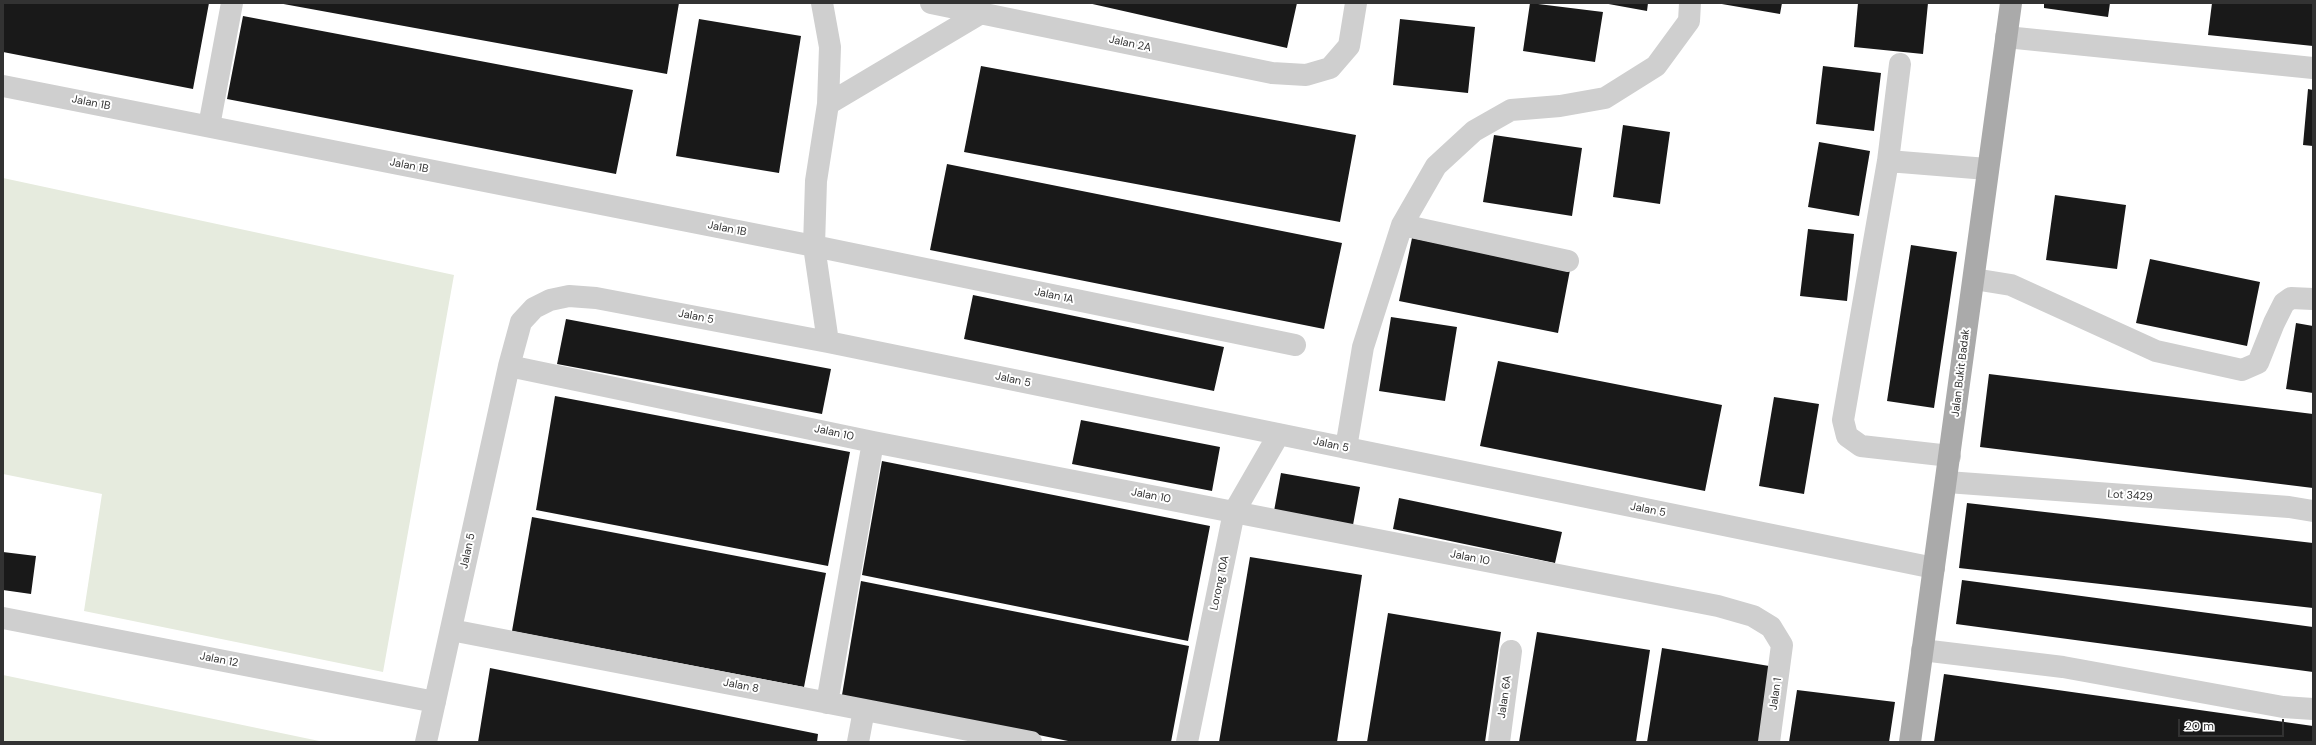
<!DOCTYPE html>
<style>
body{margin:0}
#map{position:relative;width:2316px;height:745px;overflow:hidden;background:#fff;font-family:"DM Sans",sans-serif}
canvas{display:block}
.frame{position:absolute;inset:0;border:4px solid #323232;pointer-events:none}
.scale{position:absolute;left:2178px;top:719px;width:106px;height:18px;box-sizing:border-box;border:2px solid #323232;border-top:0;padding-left:5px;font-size:12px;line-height:14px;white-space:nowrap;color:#323232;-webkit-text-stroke:3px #fff;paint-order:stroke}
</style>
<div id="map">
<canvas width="2316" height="745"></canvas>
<div class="frame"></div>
<div class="scale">20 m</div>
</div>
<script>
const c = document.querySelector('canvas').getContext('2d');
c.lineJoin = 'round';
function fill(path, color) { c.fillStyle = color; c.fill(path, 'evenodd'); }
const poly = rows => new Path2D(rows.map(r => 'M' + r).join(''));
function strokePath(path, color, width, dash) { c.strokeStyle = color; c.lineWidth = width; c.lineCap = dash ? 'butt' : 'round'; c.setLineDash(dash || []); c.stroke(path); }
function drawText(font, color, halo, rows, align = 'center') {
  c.font = font + ' "DM Sans",sans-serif'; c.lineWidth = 4; c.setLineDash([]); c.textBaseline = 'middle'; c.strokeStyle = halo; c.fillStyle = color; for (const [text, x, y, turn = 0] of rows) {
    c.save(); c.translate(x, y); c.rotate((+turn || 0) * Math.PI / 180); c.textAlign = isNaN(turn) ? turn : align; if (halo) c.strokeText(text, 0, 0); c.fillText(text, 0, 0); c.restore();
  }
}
fill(poly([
 [3,178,454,275,383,672,84,611,102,494,3,474],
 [3,675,324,742,3,742]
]), '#e6ebde');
fill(poly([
 [3,3,209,3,193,89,3,52],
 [278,3,679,3,667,74],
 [1088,3,1297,3,1287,48],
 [1530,3,1603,12,1595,62,1523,51],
 [1603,3,1648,3,1647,11],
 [1716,3,1782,3,1780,14],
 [1858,3,1928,3,1923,54,1854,47],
 [2044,3,2110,3,2108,17,2044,8],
 [2212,3,2313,3,2313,46,2208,35],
 [243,16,633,90,616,174,227,99],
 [699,19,801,36,779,173,676,156],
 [1400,19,1475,27,1468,93,1393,85],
 [981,66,1356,135,1340,222,964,152],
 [1823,66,1881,73,1874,131,1816,124],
 [2308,89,2313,90,2313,146,2303,145],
 [1623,125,1670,132,1660,204,1613,197],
 [1494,135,1582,148,1572,216,1483,202],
 [1819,142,1870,151,1859,216,1808,207],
 [947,164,1342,243,1324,329,930,250],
 [2055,195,2126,205,2117,269,2046,260],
 [1808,229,1854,234,1847,301,1800,296],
 [1412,238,1570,270,1558,333,1399,301],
 [1911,245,1957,252,1934,408,1887,401],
 [2150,259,2260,282,2247,346,2136,323],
 [973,295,1224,347,1214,391,964,339],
 [1391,317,1457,327,1445,401,1379,391],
 [566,319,831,369,822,414,557,364],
 [2296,323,2313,326,2313,393,2286,389],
 [1498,361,1722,405,1705,491,1480,446],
 [1989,374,2313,414,2313,488,1980,447],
 [555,396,850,452,828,566,536,510],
 [1774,397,1819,404,1804,494,1759,486],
 [1081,420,1220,447,1212,491,1072,464],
 [882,461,1210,526,1188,641,862,575],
 [1281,473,1360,487,1353,525,1274,511],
 [1399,498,1562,532,1555,563,1393,529],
 [1967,503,2313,543,2313,608,1959,568],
 [532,517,826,573,804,687,512,631],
 [3,552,36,556,31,594,3,590],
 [1250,557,1362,575,1337,742,1219,742],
 [1962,580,2313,627,2313,672,1956,624],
 [861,581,1189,646,1171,742,1073,742,842,695],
 [1388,613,1501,632,1485,742,1367,742],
 [1537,632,1650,650,1636,742,1519,742],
 [1662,648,1775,667,1764,742,1647,742],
 [490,668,818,734,817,742,478,742],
 [1944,674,2313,726,2313,742,1934,742],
 [1797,690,1895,702,1889,742,1789,742]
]), '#191919');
strokePath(poly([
 [822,3,830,47,828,104,816,181,814,246,828,342],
 [931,3,1272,73,1306,75,1330,68,1349,46,1356,3],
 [2006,37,2313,68],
 [1900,64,1888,161,1843,420,1847,436,1861,446,1950,456],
 [3,86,814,246,1295,345],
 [828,104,981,13],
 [209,126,232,3],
 [1888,161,1987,169],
 [1402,225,1568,261],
 [1974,279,2011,285,2156,351,2242,370,2258,363,2274,323,2284,303,2291,298,2313,299],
 [509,366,873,442,1718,606,1753,616,1771,627,1782,645,1769,742],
 [1346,448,1363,347,1402,225,1436,166,1474,131,1511,110,1560,106,1605,98,1656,66,1689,21,1690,3],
 [1947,482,2289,507,2313,511],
 [3,618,435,702],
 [451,630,1031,742],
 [1922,650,2063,667,2283,707,2313,709],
 [827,703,873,442],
 [426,742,509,366,521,322,534,308,550,300,569,296,596,298,828,342,1934,568],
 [858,742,864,710],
 [1187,742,1234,512,1279,434],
 [1499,742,1511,651]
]), '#cfcfcf', 22);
strokePath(poly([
 [1910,742,2011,3]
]), '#aaa', 22);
drawText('11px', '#323232', '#fff', [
 ["Jalan 2A",1130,44,12],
 ["Jalan 1B",91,103,11],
 ["Jalan 1B",409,166,11],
 ["Jalan 1B",727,229,11],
 ["Jalan 1A",1054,296,12],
 ["Jalan 5",696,317,11],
 ["Jalan Bukit Badak",1961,373,-83],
 ["Jalan 5",1013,380,12],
 ["Jalan 10",834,433,12],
 ["Jalan 5",1331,445,12],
 ["Jalan 10",1151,496,11],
 ["Lot 3429",2130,496,4],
 ["Jalan 5",1648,510,11],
 ["Jalan 5",468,551,-78],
 ["Jalan 10",1470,558,11],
 ["Lorong 10A",1220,583,-78],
 ["Jalan 12",219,660,11],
 ["Jalan 8",741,686,11],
 ["Jalan 1",1776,694,-82],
 ["Jalan 6A",1505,697,-82]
]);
</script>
